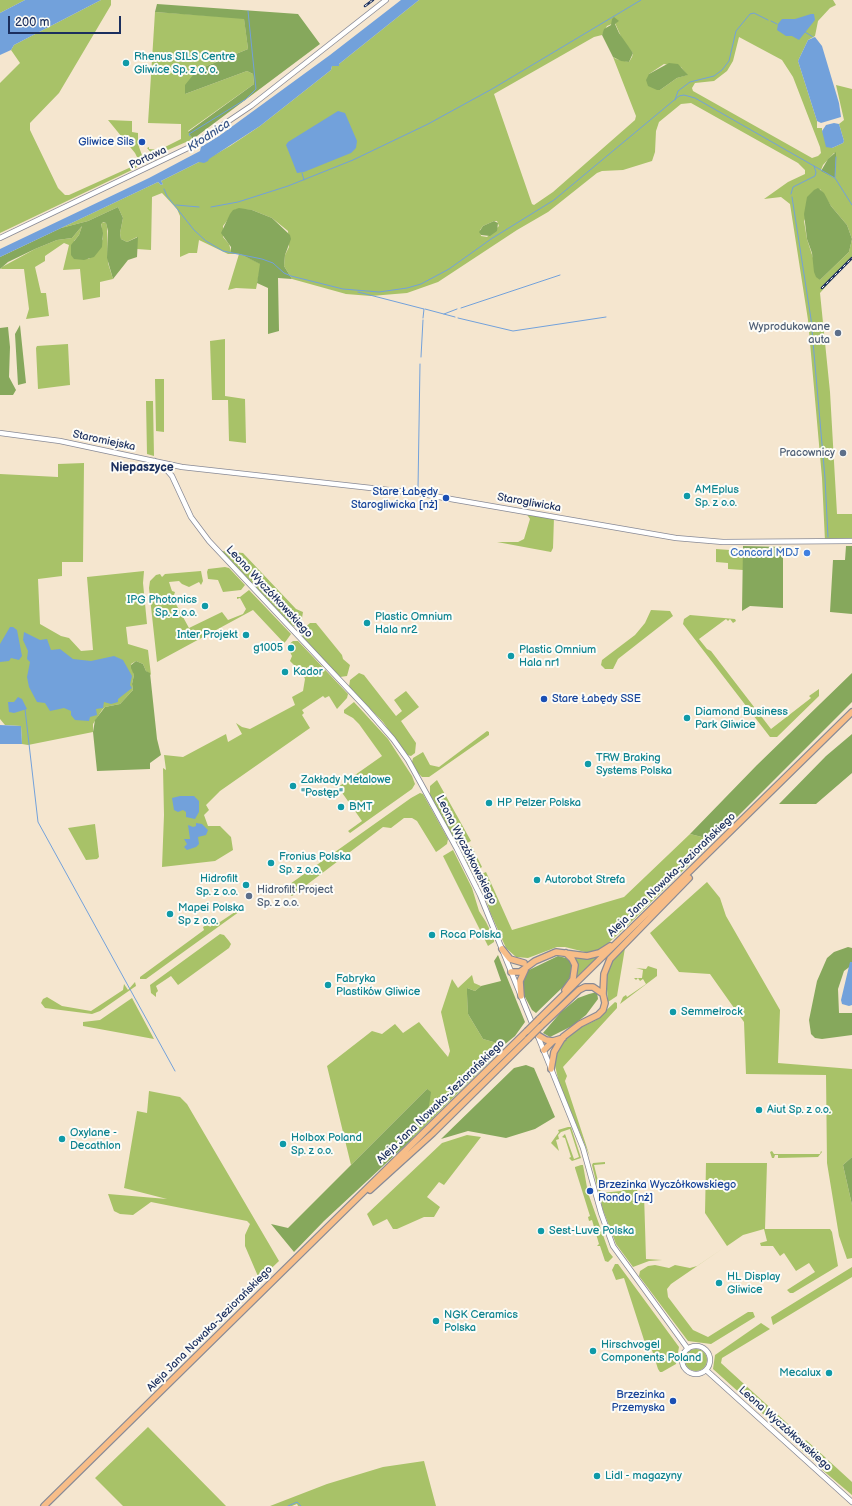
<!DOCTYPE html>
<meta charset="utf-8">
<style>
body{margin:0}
#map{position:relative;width:852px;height:1506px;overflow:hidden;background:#f5e6cf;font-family:"Balsamiq Sans",sans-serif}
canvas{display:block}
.scale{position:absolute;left:8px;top:16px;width:113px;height:18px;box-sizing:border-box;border:2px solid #1b2f5e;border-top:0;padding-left:5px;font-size:12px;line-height:14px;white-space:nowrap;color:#1b2f5e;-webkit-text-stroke:3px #fdfcf7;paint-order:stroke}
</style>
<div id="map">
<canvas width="852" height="1506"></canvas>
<div class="scale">200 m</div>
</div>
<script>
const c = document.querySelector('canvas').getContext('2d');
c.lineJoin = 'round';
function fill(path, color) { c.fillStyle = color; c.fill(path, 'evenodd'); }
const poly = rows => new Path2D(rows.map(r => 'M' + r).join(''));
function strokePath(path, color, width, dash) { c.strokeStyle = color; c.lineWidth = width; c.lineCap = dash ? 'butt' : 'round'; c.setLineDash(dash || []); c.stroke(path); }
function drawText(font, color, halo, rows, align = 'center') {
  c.font = font + ' "Balsamiq Sans",sans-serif'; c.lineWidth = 4; c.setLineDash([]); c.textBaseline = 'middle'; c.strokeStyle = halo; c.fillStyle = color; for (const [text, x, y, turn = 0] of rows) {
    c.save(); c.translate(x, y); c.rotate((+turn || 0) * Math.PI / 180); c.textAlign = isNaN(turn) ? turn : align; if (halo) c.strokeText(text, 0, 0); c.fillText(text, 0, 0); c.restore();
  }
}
fill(poly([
 [0,0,25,0,0,13],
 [101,0,111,0,111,5,59,93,30,123,30,130,58,188,65,195,69,195,140,163,135,153,108,120,132,121,132,132,138,133,138,144,144,161,134,169,0,233,0,83,20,63,11,50,14,45],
 [419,0,833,0,836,5,830,8,818,21,815,36,808,40,798,61,817,121,817,128,822,128,822,131,832,148,843,143,844,141,839,124,844,120,836,85,852,89,852,257,820,293,830,392,837,514,852,514,852,541,825,541,822,478,808,320,790,204,781,197,764,199,788,182,805,174,805,170,798,163,691,103,681,104,659,122,656,131,655,152,652,161,623,170,602,171,597,173,548,212,517,230,438,282,407,293,371,296,346,294,292,279,284,266,285,255,289,247,288,231,272,218,252,210,236,209,223,226,223,237,229,244,231,251,240,254,261,264,256,289,236,288,228,290,239,254,228,254,199,240,197,253,189,253,180,257,180,216,177,209,162,193,152,197,151,250,137,249,137,237,127,242,121,239,120,233,123,218,118,207,88,221,61,228,158,182,161,185,163,184,161,181,199,162,202,162,230,146,260,126,331,70,332,66,339,64],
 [619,21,615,23,623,41,633,53,632,57,629,62,616,59,613,57,636,116,635,120,553,192,534,205,532,204,494,94,594,37,602,35,607,26],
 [739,37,782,60,793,77,820,147,821,153,818,156,812,158,693,91,692,88,695,83,714,81,727,71,733,61],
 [664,64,681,67,687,75,677,78,660,90,649,74],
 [834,153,836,153,835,178,821,170,823,165],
 [820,189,831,206,847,225,852,239,849,252,820,280,807,239,804,221],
 [494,221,497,221,499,226,487,237,481,236,480,230,483,226],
 [155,12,244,18,248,49,197,70,185,94,247,71,253,74,254,84,188,131,193,139,154,156,147,148,149,147,149,149,159,150,181,139,181,124,148,123],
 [101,222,106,223,107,227,108,263,113,279,100,282,100,297,83,300,80,269,63,270,69,245,64,243,45,256,45,261,35,267,41,293,46,293,49,316,26,319,29,309,24,269,1,269,2,267,35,249,57,240,72,238,82,226,79,235,74,241,74,259,89,259,103,239],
 [225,339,225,396,245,399,246,443,229,441,228,400,212,400,210,341],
 [68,344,70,385,38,389,36,348,37,346],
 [155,379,164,379,164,432,156,431],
 [146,401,153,401,154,456,147,454],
 [84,463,83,562,62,562,62,576,38,579,40,624,61,636,69,638,81,651,93,650,87,577,144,571,143,583,147,624,126,627,128,644,148,650,151,675,146,671,143,664,136,661,131,664,134,675,132,684,133,690,120,704,105,707,102,710,93,724,93,732,28,745,22,744,21,726,5,725,0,719,0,474,58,477,58,464],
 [526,513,554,517,553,548,551,552,497,542,518,542,524,539,530,519],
 [716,549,743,551,743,570,728,569,728,563,716,562],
 [221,551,243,553,296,609,303,612,301,624,296,627,291,625],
 [225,567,229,568,245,585,241,590,223,592,218,580,208,579,207,572,208,569],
 [201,571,203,581,201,585,199,582,189,587,182,584,179,581,169,582,172,591,175,592,174,595,171,595,189,628,222,612,228,620,243,614,246,609,240,598,237,599,237,597,240,597,249,590,291,634,286,641,284,643,253,610,157,662,149,588,150,581,156,575,160,574,162,577,165,574],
 [651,610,670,611,673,616,618,659,613,669,605,669,601,665,602,660,635,635,645,623],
 [690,615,735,619,736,621,733,623,730,619,728,621,726,619,699,639,707,649,711,651,771,729,811,698,809,696,819,689,819,696,777,737,770,737,683,624,684,619],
 [310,623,316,623,342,655,343,659,350,665,347,676,340,677,303,639,301,631],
 [293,641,298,641,348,694,347,698,337,709,329,696,325,698,323,696,302,710,304,713,302,715,310,728,220,791,206,805,209,810,204,815,208,826,220,826,231,837,233,850,215,861,162,867,164,815,163,768,166,770,164,755,183,757,226,734,228,742,242,734,236,723,242,727,250,729,295,705,292,697,303,691,305,679,303,674,290,661,292,656,287,646],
 [359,673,364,675,396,716,402,711,394,700,406,691,419,707,401,721,416,743,415,753,411,756,407,755,383,722,349,687,350,680],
 [354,702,388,739,412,776,415,784,412,789,350,833,348,831,362,821,338,787,382,756,359,724,353,718,344,713,344,710],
 [487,731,489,732,489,735,429,777,422,777,418,773,412,762,413,758,423,752,430,765,439,767],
 [437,780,471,841,463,845,455,841,430,795,430,786],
 [420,793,423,794,448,839,447,844,439,850,436,852,417,821,412,818,404,818,391,828,383,827,292,896,287,893,287,888,290,884,411,798],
 [95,824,99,857,97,859,86,860,68,828],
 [690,834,714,840,628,925,602,949,596,952,585,952,565,947,557,947,528,958,516,957,506,948,490,912,483,889,476,879,477,876,486,872,512,930,624,897],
 [468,846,472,847,482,867,476,871,469,867,464,857,464,850],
 [453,850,472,888,479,911,486,922,494,938,494,942,488,946,443,856],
 [707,882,720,898,726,916,780,1010,778,1063,852,1069,852,1157,843,1165,852,1205,852,1258,847,1259,839,1236,827,1163,826,1075,746,1074,744,1022,710,974,679,972,650,933],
 [244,906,243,909,146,979,140,979,140,977,204,930,203,927,208,924,210,927,217,921,220,922],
 [220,934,224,935,229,941,231,944,229,948,178,985,171,976,156,986,158,991,156,993,156,997,151,993,150,985],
 [625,948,617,996,608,1002,606,977,611,960],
 [574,956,597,957,597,958,576,978,577,967],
 [648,966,657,969,657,976,620,1004,623,997,626,995,627,997,646,984,643,979,640,981,638,978,636,980,634,978,642,978,643,970,636,968,646,969],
 [472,975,474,983,481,986,475,991,467,988,468,1014,483,1039,504,1045,499,1052,411,1140,416,1129,427,1112,427,1089,351,1165,327,1066,372,1031,382,1034,395,1024,403,1033,419,1022,448,1057,450,1051,441,1012,452,979,458,988],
 [135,982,136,986,133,988,100,1011,92,1014,45,1008,41,1003,43,999,47,997,62,1006,91,1011,123,990,124,984,128,990],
 [132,998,154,1039,83,1026,83,1022,100,1020],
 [615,1002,617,1003,617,1008,563,1067,567,1076,565,1081,590,1157,559,1083,554,1061,558,1047,567,1038,577,1029,596,1020],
 [149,1091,180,1097,187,1104,279,1261,252,1287,257,1280,257,1274,245,1246,245,1235,250,1224,247,1221,151,1202,133,1215,120,1214,114,1211,108,1194,167,1199,124,1188,137,1111,147,1113],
 [568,1127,571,1127,581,1158,572,1161,569,1158,571,1157,565,1138,562,1137,565,1134,574,1159,579,1157,570,1129,561,1132,558,1135,559,1139,556,1140,559,1151,551,1143,559,1132,558,1130],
 [467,1135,481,1137,444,1185,439,1182,427,1197,440,1207,434,1217,424,1217,397,1229,393,1229,387,1219,373,1226,367,1214,442,1143],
 [772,1151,774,1154,820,1154,821,1151,822,1152,818,1157,778,1158,778,1155,775,1155,774,1158,772,1158,770,1152],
 [593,1163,605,1162,605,1164,594,1165,601,1193,621,1191,631,1187,637,1190,639,1194,644,1194,646,1259,662,1260,649,1261,633,1267,616,1244,603,1210,592,1165],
 [706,1163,767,1163,765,1229,830,1229,832,1232,838,1266,793,1293,790,1293,787,1290,815,1272,809,1263,796,1271,784,1253,780,1256,773,1246,761,1246,760,1243,767,1241,764,1229,743,1235,727,1246,705,1213],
 [581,1165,583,1165,588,1193,609,1252,613,1257,608,1262,605,1261,600,1246,597,1246,599,1244,592,1220,589,1221,588,1217,590,1216,575,1168,575,1167],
 [722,1249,671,1284,667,1289,668,1297,693,1330,708,1337,748,1312,753,1312,755,1317,711,1344,688,1341,639,1276,640,1271,648,1266,655,1265,669,1268,675,1265,690,1268,697,1266],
 [615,1264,618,1264,679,1347,676,1364,662,1372,660,1372,658,1369,651,1347,644,1340,624,1278,616,1280,612,1270],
 [852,1267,852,1277,773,1325,771,1317],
 [761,1323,770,1329,722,1358,721,1363,799,1434,792,1440,713,1369,715,1355],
 '685 1360a11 11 0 1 1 22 0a11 11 0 1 1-22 0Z',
 [148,1427,226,1506,123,1506,95,1478],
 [806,1440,826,1458,819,1465,800,1449],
 [828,1460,852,1482,852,1495,820,1468],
 [424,1461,436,1506,298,1506,297,1504,292,1506,270,1506,327,1484,383,1467]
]), '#a8c268');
fill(poly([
 [157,4,298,14,320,44,193,139,188,132,254,84,253,74,247,71,185,94,185,85,197,70,248,49,244,19,155,12],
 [614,17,619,21,615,24,619,33,633,53,629,62,621,61,613,57,602,35,604,29,611,25,612,19],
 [669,63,678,64,688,75,677,78,660,90,657,90,648,86,646,80,649,74],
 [836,152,836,157,835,178,821,171,828,159],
 [818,188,824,193,831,206,847,225,852,239,849,252,820,280,816,277,814,272,812,253,807,239,804,214,807,197,814,190],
 [118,207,123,218,120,233,121,239,127,242,138,237,137,257,128,260,113,279,107,258,108,231,106,223,103,222,101,224,103,233,102,247,94,257,84,260,74,259,71,255,71,245,79,235,82,226,72,238,57,240,35,249,8,262,0,269,0,257,61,228,88,221],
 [239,208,252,210,272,218,290,235,291,239,285,255,284,266,292,279,278,278,279,331,268,334,268,288,257,283,260,264,240,254,231,253,231,247,221,233,230,214,233,210],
 [494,221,498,223,497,231,490,236,481,235,479,232,483,226],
 [20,325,26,383,18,385,15,334],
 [8,327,10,347,9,377,16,390,13,395,0,395,0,328],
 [743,546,783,547,783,608,750,606,742,611],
 [846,546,852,546,852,614,830,612,833,560,845,560],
 [136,661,143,664,146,671,150,673,157,739,161,755,150,763,150,769,97,771,93,732,95,720,105,707,120,704,133,690,132,684,134,675,131,668,131,665],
 [852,673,852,702,714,840,690,834,757,765],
 [852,734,852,773,816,804,779,804,826,756],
 [848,947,852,948,852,965,844,971,838,989,839,1013,852,1013,852,1035,822,1039,815,1038,811,1034,809,1020,817,981,827,958,834,952],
 [498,955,525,1022,515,1036,504,1045,483,1039,468,1014,467,994,467,988,475,991,481,986,501,981,494,961],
 [558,956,566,958,570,961,572,966,570,977,564,986,536,1013,532,1010,525,997,522,983,527,971],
 [597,992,598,999,586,1015,572,1026,550,1037,543,1033,561,1012,578,998,589,994],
 [526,1065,534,1068,555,1117,535,1129,506,1138,468,1131,441,1139,514,1068],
 [427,1089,431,1092,429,1106,411,1140,324,1221,294,1252,271,1224,288,1228],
 [852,1157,852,1205,843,1165]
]), '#86a85c');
fill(poly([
 [25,0,101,0,14,45,11,50,0,55,0,13],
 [401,0,419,0,339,64,339,66,332,66,331,70,260,126,209,159,208,161,204,163,199,162,161,181,163,184,161,185,158,182,0,257,0,249,149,178,200,151,201,147,219,136,330,55],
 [811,14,814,14,815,20,799,40,792,36,786,36,777,30,778,24,782,19,795,19],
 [815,37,822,46,839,103,841,117,821,123,817,121,798,61,808,40],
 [338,111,345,113,357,141,356,148,351,153,304,172,297,173,286,145,288,142],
 [834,123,839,124,844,141,843,143,832,148,826,147,822,131,826,125],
 [10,627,13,627,17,630,22,656,19,660,11,658,9,661,0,662,0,644],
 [24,632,40,640,47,639,51,650,60,649,73,659,91,661,114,656,123,660,132,676,130,685,132,688,118,699,118,702,111,704,104,702,103,708,96,709,97,715,90,717,89,721,75,720,71,715,71,711,64,708,50,711,45,703,37,702,29,687,27,677,30,662,27,659,28,651,23,640],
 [18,697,22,699,27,709,14,713,9,712,8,702,14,702],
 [0,725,21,726,22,744,0,744],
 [180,796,194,796,199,801,199,812,195,819,186,817,186,812,183,810,178,812,174,810,172,798],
 [196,823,202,824,208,830,206,835,198,837,199,844,196,847,187,850,184,847,187,844,184,839,190,839,188,825,193,827,196,826],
 [850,962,852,962,852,1005,849,1006,842,1004,841,1000]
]), '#72a1db');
strokePath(poly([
 [771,21,777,24],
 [805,32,813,37],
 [675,100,678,91,690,82,714,76,722,70,729,61,736,31,750,14,754,13,768,20],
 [190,136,189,134,246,99,256,89,248,11],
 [302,173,304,180],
 [835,177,836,157],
 [164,189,167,196,194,230,206,241,223,251,262,259,273,263,284,273,291,276,343,289,379,292,407,288,421,284,449,269,491,239,554,200,679,96,684,95,695,98,835,178,852,205],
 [791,194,793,187,815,176,816,172,814,166],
 [792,197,811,319,825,478,828,537],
 [176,205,199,207],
 [211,207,238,202,288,186,353,160,428,124,492,89,641,0],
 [358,292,424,309,423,318],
 [461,308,560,275],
 [425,309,455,317],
 [444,314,457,309],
 [458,318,513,331,606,317],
 [421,357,423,320],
 [418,489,420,364],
 [25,709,38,822,175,1071],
 [288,1506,297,1502,301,1506]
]), '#72a1db', 1);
const tertiary = poly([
 [0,238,190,147,251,106,386,0],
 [0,433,60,441,182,467,416,493,676,538,723,542,852,541],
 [155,461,165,468,172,476,191,517,209,541,366,708,393,739,408,760,457,849,480,895,534,1028],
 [537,1034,583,1148,601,1213,613,1246,688,1349],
 '682 1360a14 14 0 1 1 28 0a14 14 0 1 1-28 0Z',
 [706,1370,852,1502]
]);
const primary = poly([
 [502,949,510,959,524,963],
 [511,972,520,972,535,961,556,952,587,956,599,953,610,946],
 [565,990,573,979,575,965,572,959,566,953],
 [521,996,520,981,525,970],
 [539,1019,852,712],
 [540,1027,579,990,585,987,593,987,603,994],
 [536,1034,546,1040,553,1041],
 [544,1050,553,1041,563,1038],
 [551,1069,554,1052,563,1037,580,1024,598,1015,603,1010,605,1003,603,994,604,974,610,959,689,878],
 [370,1190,433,1133,528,1039],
 [44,1506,527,1031]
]);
strokePath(tertiary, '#888a96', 6);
strokePath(primary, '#888a96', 8);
strokePath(tertiary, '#fff', 4.5);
strokePath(primary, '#f7bd88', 5.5);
const rail = poly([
 [365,6,373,0],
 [822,288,852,258]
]);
strokePath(rail, '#1b2f5e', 2.5);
strokePath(rail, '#fdfcf7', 1, [3]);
const primaryBridge = poly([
 [527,1031,539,1019],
 [528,1039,540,1027]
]);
strokePath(primaryBridge, '#888a96', 8, []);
strokePath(primaryBridge, '#f7bd88', 5.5);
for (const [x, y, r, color] of [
 [126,63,4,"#0f9aa8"],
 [142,142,4,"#1a4fb4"],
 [838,333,4,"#5c6f8a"],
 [843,453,4,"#5c6f8a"],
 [687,496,4,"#0f9aa8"],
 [446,498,4,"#1a4fb4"],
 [807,553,4,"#3f7fe0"],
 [205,606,4,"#0f9aa8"],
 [367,623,4,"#0f9aa8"],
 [246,635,4,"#0f9aa8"],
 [291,648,4,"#0f9aa8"],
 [511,656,4,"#0f9aa8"],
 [285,672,4,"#0f9aa8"],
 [544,699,4,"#1a4fb4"],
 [687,718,4,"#0f9aa8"],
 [588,764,4,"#0f9aa8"],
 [293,786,4,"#0f9aa8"],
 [489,803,4,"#0f9aa8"],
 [341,807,4,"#0f9aa8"],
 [271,863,4,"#0f9aa8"],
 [537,880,4,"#0f9aa8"],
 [246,885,4,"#0f9aa8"],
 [249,896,4,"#5c6f8a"],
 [170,914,4,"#0f9aa8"],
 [432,935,4,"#0f9aa8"],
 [328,985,4,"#0f9aa8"],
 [673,1012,4,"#0f9aa8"],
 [759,1110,4,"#0f9aa8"],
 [62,1139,4,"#0f9aa8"],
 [283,1144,4,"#0f9aa8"],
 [590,1191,4,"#1a4fb4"],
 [541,1231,4,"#0f9aa8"],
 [719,1283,4,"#0f9aa8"],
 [436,1321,4,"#0f9aa8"],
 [593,1351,4,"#0f9aa8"],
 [829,1373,4,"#0f9aa8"],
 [673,1401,4,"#1a4fb4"],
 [597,1476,4,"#0f9aa8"]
]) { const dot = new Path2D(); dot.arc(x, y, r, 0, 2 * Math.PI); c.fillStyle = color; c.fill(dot); strokePath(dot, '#fdfcf7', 1.5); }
drawText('11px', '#0d838f', '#fdfcf7', [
 ["Rhenus SILS Centre",134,57],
 ["Gliwice Sp. z o. o.",134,70],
 ["AMEplus",695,490],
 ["Sp. z o.o.",695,503],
 ["IPG Photonics",197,600,"right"],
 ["Sp. z o.o.",197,613,"right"],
 ["Plastic Omnium",375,617],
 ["Hala nr2",375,630],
 ["Inter Projekt",238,635,"right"],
 ["g1005",283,648,"right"],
 ["Plastic Omnium",519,650],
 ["Hala nr1",519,663],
 ["Kador",293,672],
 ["Diamond Business",695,712],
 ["Park Gliwice",695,725],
 ["TRW Braking",596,758],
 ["Systems Polska",596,771],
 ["Zakłady Metalowe",301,780],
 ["\"Postęp\"",301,793],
 ["HP Pelzer Polska",497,803],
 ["BMT",349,807],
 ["Fronius Polska",279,857],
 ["Sp. z o.o.",279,870],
 ["Hidrofilt",238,879,"right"],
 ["Sp. z o.o.",238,892,"right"],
 ["Autorobot Strefa",545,880],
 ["Mapei Polska",178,908],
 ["Sp z o.o.",178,921],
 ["Roca Polska",440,935],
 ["Fabryka",336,979],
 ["Plastików Gliwice",336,992],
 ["Semmelrock",681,1012],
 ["Aiut Sp. z o.o.",767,1110],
 ["Oxylane -",70,1133],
 ["Decathlon",70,1146],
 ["Holbox Poland",291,1138],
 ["Sp. z o.o.",291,1151],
 ["Sest-Luve Polska",549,1231],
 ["HL Display",727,1277],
 ["Gliwice",727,1290],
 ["NGK Ceramics",444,1315],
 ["Polska",444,1328],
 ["Hirschvogel",601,1345],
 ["Components Poland",601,1358],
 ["Mecalux",821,1373,"right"],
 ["Lidl - magazyny",605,1476]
], 'left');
drawText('11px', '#164399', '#fdfcf7', [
 ["Gliwice Sils",134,142],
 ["Stare Łabędy",438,492],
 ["Starogliwicka [nż]",438,505],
 ["Stare Łabędy SSE",552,699,"left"],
 ["Brzezinka Wyczółkowskiego",598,1185,"left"],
 ["Rondo [nż]",598,1198,"left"],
 ["Brzezinka",665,1395],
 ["Przemyska",665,1408]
], 'right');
drawText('11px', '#1b2f5e', '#fdfcf7', [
 ["Portowa",148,158,-25],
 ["Staromiejska",104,441,12],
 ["Starogliwicka",529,503,10],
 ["Leona Wyczółkowskiego",269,592,47],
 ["Leona Wyczółkowskiego",466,850,63],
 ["Aleja Jana Nowaka-Jeziorańskiego",672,875,-44],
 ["Aleja Jana Nowaka-Jeziorańskiego",441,1102,-44],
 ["Aleja Jana Nowaka-Jeziorańskiego",210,1329,-45],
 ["Leona Wyczółkowskiego",785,1429,42]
]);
drawText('11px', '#4e5e75', '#fdfcf7', [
 ["Wyprodukowane",830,327],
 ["auta",830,340],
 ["Pracownicy",835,453],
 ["Hidrofilt Project",257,890,"left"],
 ["Sp. z o.o.",257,903,"left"]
], 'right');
drawText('11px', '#366cbe', '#fdfcf7', [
 ["Concord MDJ",799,553]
], 'right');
drawText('italic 12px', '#39578a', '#fdfcf7', [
 ["Kłodnica",209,136,-33]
]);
drawText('bold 12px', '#1b2f5e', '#fdfcf7', [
 ["Niepaszyce",142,468]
]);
</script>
